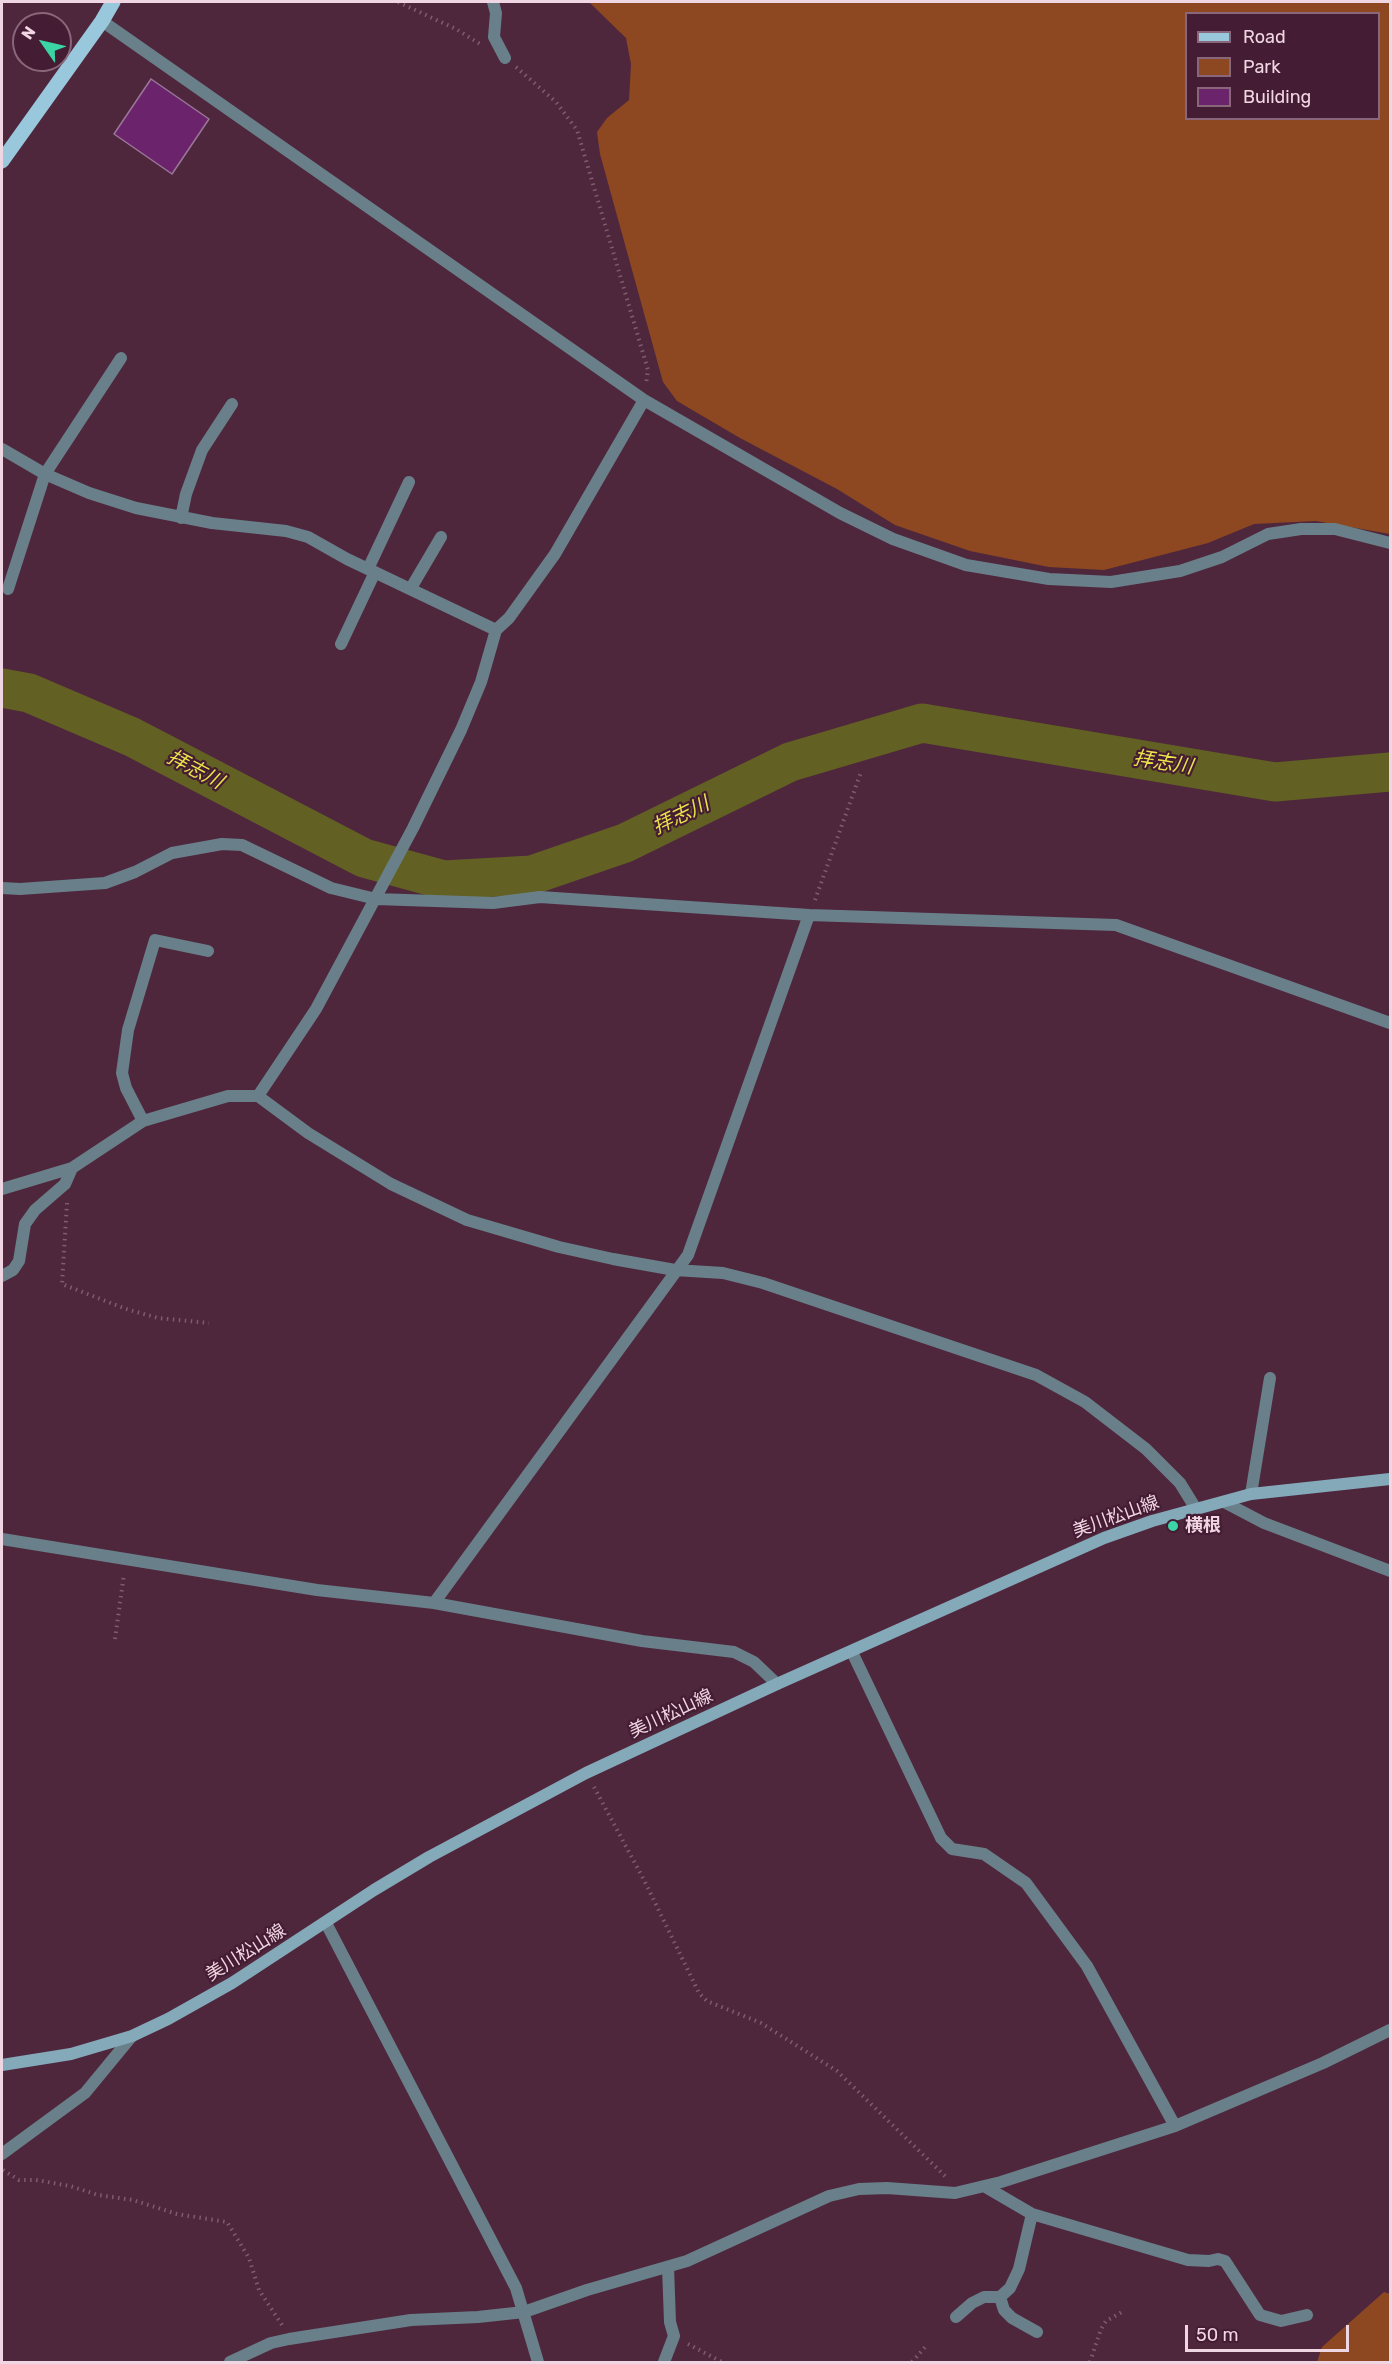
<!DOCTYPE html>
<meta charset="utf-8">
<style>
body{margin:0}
#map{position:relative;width:1392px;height:2364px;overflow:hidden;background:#4f273d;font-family:Rubik,sans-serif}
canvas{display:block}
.frame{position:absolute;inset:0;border:3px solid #f0d5e2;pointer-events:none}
.legend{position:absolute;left:1185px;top:12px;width:195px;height:108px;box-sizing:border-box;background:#441c33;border:2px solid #896679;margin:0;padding:8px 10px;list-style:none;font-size:18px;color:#f0d5e2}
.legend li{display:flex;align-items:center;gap:12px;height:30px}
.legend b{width:30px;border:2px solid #896679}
.north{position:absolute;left:12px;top:12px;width:60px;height:60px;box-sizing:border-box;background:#441c33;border:2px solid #896679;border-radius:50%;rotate:304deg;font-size:16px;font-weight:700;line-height:24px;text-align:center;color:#f0d5e2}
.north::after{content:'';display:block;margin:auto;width:21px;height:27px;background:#3bd4a4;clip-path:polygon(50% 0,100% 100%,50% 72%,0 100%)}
.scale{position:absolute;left:1185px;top:2325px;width:164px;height:27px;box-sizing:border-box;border:3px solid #f0d5e2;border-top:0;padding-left:8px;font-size:18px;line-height:21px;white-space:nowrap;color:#f0d5e2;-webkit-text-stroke:4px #441c33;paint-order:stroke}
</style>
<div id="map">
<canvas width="1392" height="2364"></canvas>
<div class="frame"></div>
<ul class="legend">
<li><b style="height:8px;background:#99c8dd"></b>Road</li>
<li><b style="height:16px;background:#8d4821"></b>Park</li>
<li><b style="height:16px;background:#6b246c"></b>Building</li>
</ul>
<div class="north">N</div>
<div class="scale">50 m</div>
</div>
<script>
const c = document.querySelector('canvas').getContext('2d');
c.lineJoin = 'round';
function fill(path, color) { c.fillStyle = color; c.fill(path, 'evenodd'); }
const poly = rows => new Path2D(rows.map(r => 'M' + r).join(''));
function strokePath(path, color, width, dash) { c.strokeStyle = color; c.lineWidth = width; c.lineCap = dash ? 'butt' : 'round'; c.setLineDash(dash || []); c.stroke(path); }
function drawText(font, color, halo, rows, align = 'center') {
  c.font = font + ' Rubik,"Noto Sans JP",sans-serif'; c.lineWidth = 4.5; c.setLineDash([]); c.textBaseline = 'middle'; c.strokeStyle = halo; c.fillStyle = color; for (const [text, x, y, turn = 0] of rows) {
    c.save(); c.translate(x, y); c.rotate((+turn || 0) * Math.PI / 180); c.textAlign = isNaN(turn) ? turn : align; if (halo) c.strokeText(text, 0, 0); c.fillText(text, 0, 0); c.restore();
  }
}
fill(poly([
 [589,2,1390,2,1390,534,1316,521,1254,524,1208,543,1104,570,1049,567,970,551,895,525,837,489,740,438,677,401,663,382,600,154,597,132,607,118,629,100,631,64,626,38],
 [1186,14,1378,14,1378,118,1186,118],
 [1384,2292,1390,2294,1390,2362,1317,2362,1322,2347]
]), '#8d4821');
strokePath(poly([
 [2,688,29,693,132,737,364,858,444,880,532,875,625,843,790,762,922,723,1275,782,1390,772]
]), '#626023', 39);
const building = poly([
 [151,79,209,119,172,174,114,134,151,79]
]);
fill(building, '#6b246c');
strokePath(building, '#9a7699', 1.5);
strokePath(poly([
 [398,2,456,29,480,44],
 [516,67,556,102,577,130,648,370,646,384],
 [815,900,861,772],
 [67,1203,62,1284,126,1309,158,1318,209,1323],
 [115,1639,124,1574],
 [594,1787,644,1880,699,1993,707,2001,761,2023,837,2071,945,2176],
 [3,2170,19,2180,36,2180,70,2186,98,2195,133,2200,177,2214,227,2222,249,2258,259,2290,282,2325],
 [688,2344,722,2362],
 [912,2362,927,2345],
 [1090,2362,1101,2329,1106,2321,1122,2312]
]), '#805c6f', 4, [1.5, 4.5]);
strokePath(poly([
 [493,2,496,13,494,37,505,58],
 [102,21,644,400,840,513,893,539,966,565,1049,579,1111,582,1180,571,1222,557,1268,534,1301,529,1335,529,1390,543],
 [2,449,45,474,89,493,136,508,212,523,286,531,308,537,347,559,496,630],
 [181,518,186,494,202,450,232,404],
 [368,569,409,482],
 [411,588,441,537],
 [8,589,45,474,121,358],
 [341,644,375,572],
 [2,888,20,889,105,883,135,872,172,853,222,844,242,845,331,888,376,899,493,903,540,897,809,915,1116,925,1390,1023],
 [258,1096,316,1009,413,828,461,730,481,682,496,630,509,618,555,554,644,400],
 [143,1121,126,1088,122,1073,128,1030,155,940,208,951],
 [2,1189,72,1168,143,1121,228,1096,258,1096,308,1133,391,1184,467,1220,559,1247,613,1259,675,1270,723,1273,763,1283,1036,1375,1085,1402,1146,1449,1180,1483,1196,1509],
 [2,1276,13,1270,19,1261,25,1224,35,1210,65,1184,72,1168],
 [1251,1494,1270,1378],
 [1224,1502,1264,1523,1390,1571],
 [2,1539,317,1590,434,1603,642,1641,734,1652,754,1662,777,1684],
 [434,1603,688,1255,809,915],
 [852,1652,941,1838,952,1849,984,1854,1026,1883,1087,1966,1175,2126],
 [326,1923,516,2288,538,2362],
 [2,2154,85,2093,132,2036],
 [984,2186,1032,2214,1188,2260,1209,2261,1218,2259,1225,2261,1260,2315,1281,2321,1307,2315],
 [1000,2297,1004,2310,1012,2318,1037,2332],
 [956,2317,972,2303,984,2297,1000,2297,1010,2288,1019,2269,1032,2214],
 [230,2362,271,2343,289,2339,411,2320,478,2317,524,2312,587,2290,687,2261,829,2196,859,2189,887,2188,955,2193,1001,2182,1175,2126,1323,2063,1390,2030],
 [664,2362,674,2336,670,2322,668,2267]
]), '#69808a', 12);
strokePath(poly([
 [2,2065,71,2054,132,2036,168,2019,232,1983,374,1890,429,1857,586,1773,777,1684,1104,1538,1152,1521,1251,1494,1390,1479]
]), '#84a9b9', 12);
strokePath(poly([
 [2,161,102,21,113,2]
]), '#99c8dd', 15);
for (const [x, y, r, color] of [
 [1173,1526,6,"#3bd4a4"]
]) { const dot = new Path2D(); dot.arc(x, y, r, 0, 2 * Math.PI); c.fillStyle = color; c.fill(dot); strokePath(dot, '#441c33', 2); }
drawText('18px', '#f0d5e2', '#441c33', [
 ["美川松山線",1116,1517,-20],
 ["美川松山線",671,1714,-25],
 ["美川松山線",246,1953,-32]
]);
drawText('bold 18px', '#f0d5e2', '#441c33', [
 ["横根",1185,1526]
], 'left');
drawText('italic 20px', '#e9e34a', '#441c33', [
 ["拝志川",1163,763,9],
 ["拝志川",195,770,28],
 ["拝志川",681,816,-26]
]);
</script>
